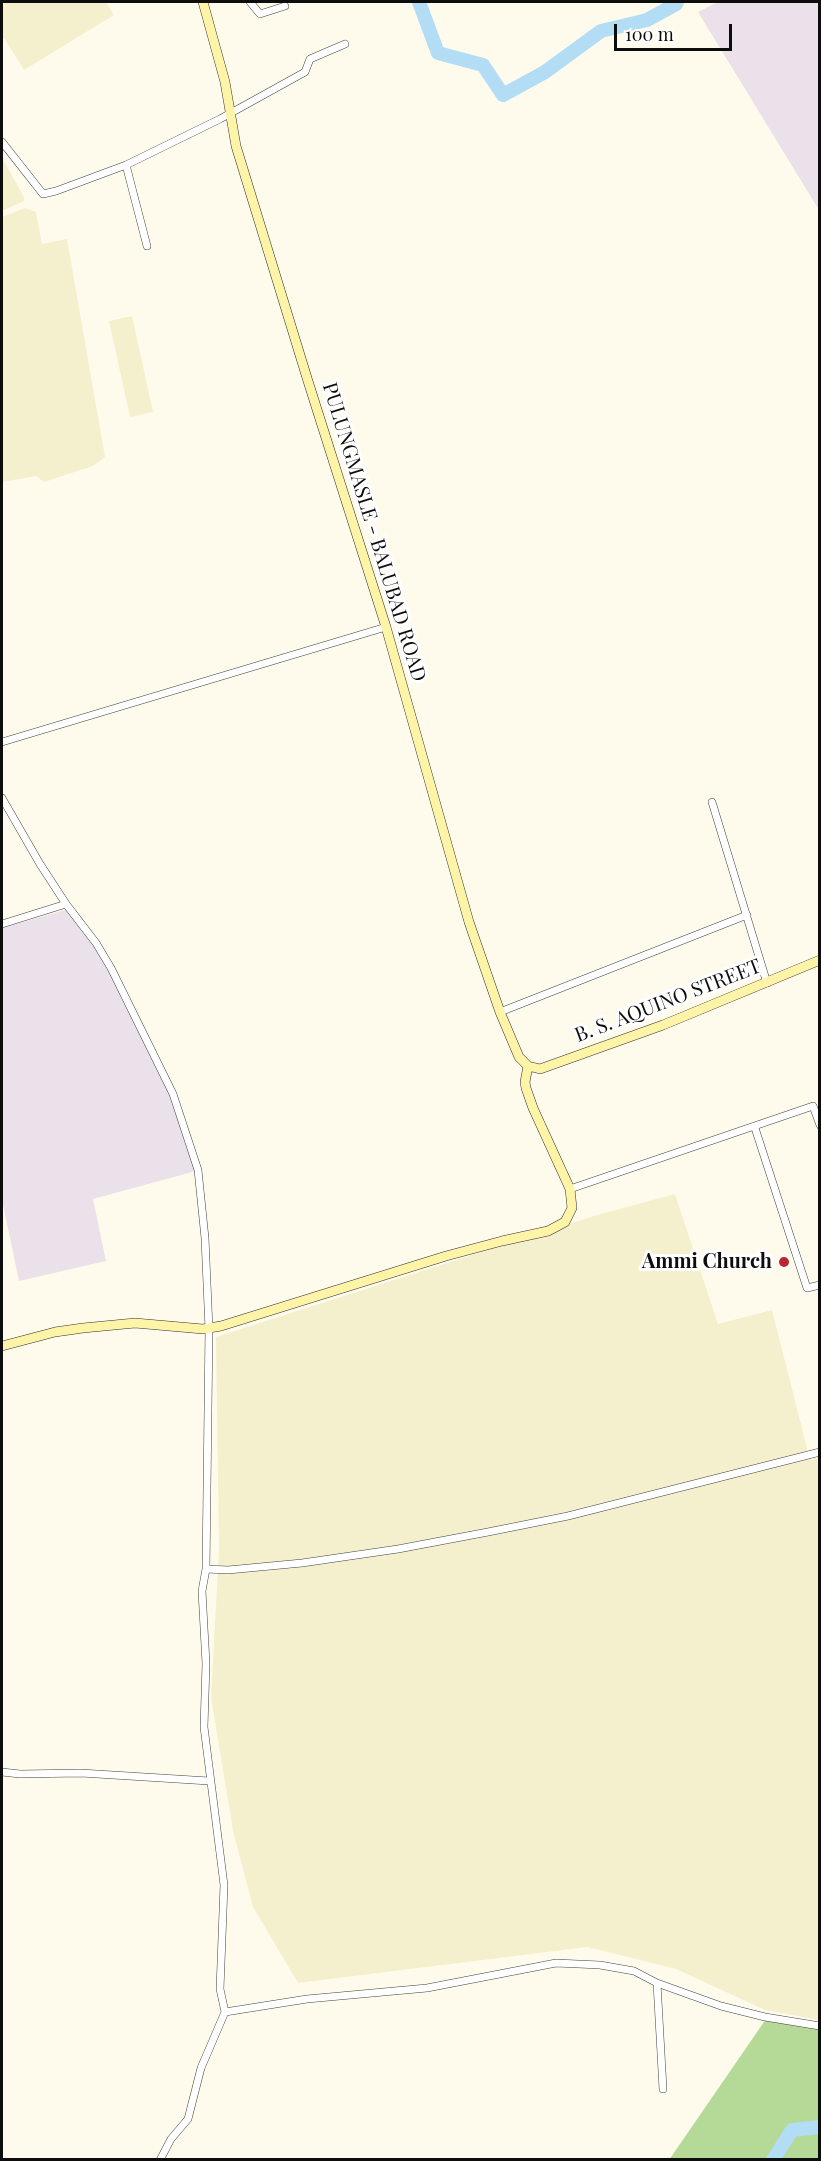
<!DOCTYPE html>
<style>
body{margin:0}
#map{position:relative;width:821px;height:2161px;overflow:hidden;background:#fffbec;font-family:"Playfair Display",serif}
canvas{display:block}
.frame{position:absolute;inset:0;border:3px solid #0d0d0d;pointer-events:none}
.scale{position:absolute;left:614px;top:24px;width:118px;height:27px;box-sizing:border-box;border:3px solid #0d0d0d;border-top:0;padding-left:8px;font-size:18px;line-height:21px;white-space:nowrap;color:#0d0d0d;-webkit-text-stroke:4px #fff;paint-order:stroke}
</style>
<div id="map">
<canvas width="821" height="2161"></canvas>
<div class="frame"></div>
<div class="scale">100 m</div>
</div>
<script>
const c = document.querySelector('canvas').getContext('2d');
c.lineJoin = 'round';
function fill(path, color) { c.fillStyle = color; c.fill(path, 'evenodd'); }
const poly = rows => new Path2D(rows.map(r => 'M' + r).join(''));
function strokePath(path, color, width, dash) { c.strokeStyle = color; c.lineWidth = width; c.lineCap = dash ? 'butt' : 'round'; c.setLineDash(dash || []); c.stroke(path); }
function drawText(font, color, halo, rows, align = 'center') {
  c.font = font + ' "Playfair Display",serif'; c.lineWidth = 6; c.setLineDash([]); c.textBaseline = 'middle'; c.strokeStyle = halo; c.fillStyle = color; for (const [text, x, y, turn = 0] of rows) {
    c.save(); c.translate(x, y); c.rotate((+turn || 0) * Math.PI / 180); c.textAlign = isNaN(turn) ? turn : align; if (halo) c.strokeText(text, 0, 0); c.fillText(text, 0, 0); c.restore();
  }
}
fill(poly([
 [718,2,819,2,819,210,698,12],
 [72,908,108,970,173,1095,196,1171,93,1199,106,1261,19,1281,2,1200,2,928]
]), '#eae1eb');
fill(poly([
 [2,2,106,2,114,15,24,70,4,38,2,39],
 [2,158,24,197,24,201,2,211],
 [25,208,36,212,42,244,67,239,105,457,93,466,44,482,36,476,2,482,2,217],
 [132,316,153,412,130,417,109,321],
 [675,1194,718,1324,772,1310,810,1460,819,1458,819,2020,765,2010,676,1969,587,1947,298,1983,253,1907,233,1831,211,1697,219,1550,216,1337,597,1215]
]), '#f4f0cd');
fill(poly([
 [766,2019,819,2027,819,2159,669,2160]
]), '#b5d996');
strokePath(poly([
 [419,2,438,53,483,65,503,95,545,72,601,31,647,20,676,4,677,2],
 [773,2160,792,2130,820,2127]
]), '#b2ddf5', 14);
const street = poly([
 [250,2,260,14,285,6],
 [2,142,43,194,56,191,126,165,220,119,305,72,310,59,345,44],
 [126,165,147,246],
 [2,742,386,627],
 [2,798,40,864,66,904,96,943,111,968,173,1094,198,1170,205,1238,209,1329,206,1569,202,1591,206,1664,204,1727,224,1885,220,1989,225,2012,201,2068,188,2119,171,2139,160,2160],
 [712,802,767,983],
 [2,924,66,904],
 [500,1012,747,915],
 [755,1128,807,1288,820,1285],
 [570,1189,813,1106,820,1125],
 [206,1569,228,1570,302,1563,398,1549,488,1532,568,1516,820,1452],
 [2,1772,20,1774,81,1773,209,1781],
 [657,1983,663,2089],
 [225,2012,307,1999,427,1988,556,1963,600,1965,634,1971,657,1983,721,2006,765,2017,820,2026]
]);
const secondary = poly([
 [203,2,225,82,236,146,307,378,386,627,469,922,500,1012,519,1057,528,1066],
 [528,1066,540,1069,663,1025,820,960],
 [2,1346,55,1332,83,1328,135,1323,203,1329,221,1326,446,1256,502,1241,548,1231,565,1222,572,1208,570,1189,533,1108,526,1088,525,1082,528,1066]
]);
strokePath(street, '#404040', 8);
strokePath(secondary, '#2f2f2f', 10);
strokePath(street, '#fff', 7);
strokePath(secondary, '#fef4a8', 9);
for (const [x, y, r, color] of [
 [784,1262,6,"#bb272f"]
]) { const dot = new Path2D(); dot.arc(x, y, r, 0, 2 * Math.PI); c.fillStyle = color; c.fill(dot); strokePath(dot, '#fff', 2); }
drawText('20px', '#0d0d0d', '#fff', [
 ["PULUNGMASLE - BALUBAD ROAD",374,532,73],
 ["B. S. AQUINO STREET",668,1001,-21]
]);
drawText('bold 20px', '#0d0d0d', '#fff', [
 ["Ammi Church",772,1262]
], 'right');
</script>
